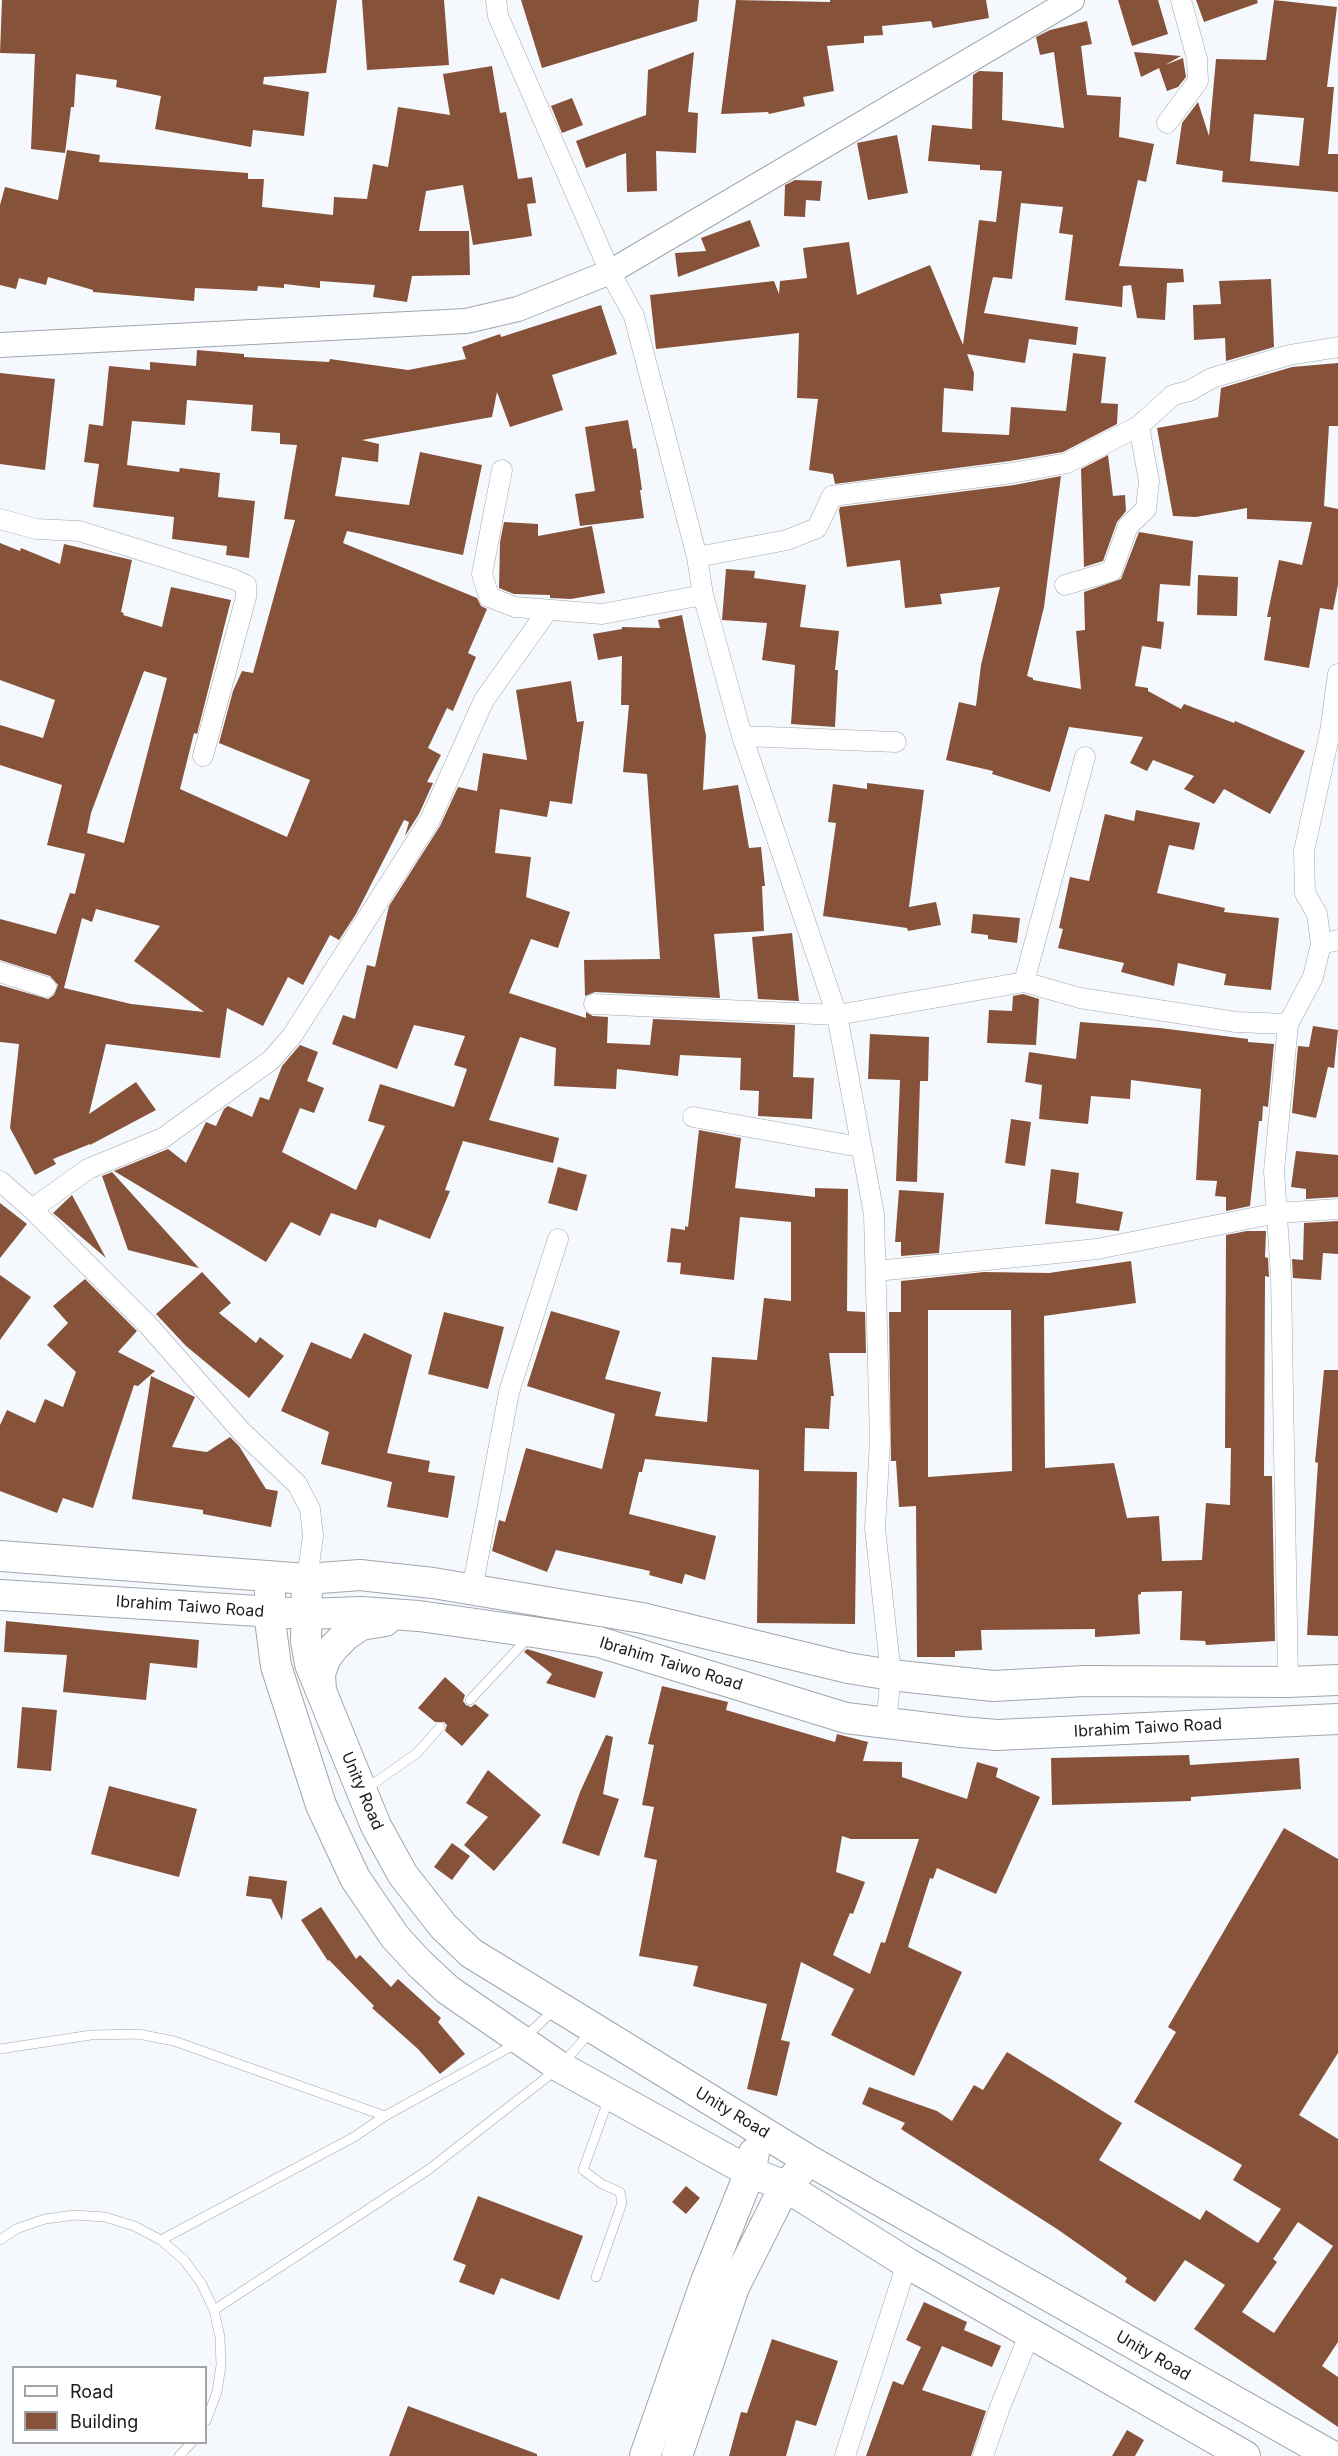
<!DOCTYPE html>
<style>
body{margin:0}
#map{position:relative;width:1338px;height:2456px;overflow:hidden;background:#f5f9fe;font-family:Inter,sans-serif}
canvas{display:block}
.legend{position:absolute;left:12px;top:2366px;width:195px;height:78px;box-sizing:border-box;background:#fff;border:2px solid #a3a4a5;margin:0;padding:8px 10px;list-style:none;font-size:18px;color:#191b1e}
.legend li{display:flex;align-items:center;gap:12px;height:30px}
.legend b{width:30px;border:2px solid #a3a4a5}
</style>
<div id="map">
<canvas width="1338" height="2456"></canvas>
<ul class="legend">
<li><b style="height:8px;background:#fff"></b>Road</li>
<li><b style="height:16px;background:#86533a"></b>Building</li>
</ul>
</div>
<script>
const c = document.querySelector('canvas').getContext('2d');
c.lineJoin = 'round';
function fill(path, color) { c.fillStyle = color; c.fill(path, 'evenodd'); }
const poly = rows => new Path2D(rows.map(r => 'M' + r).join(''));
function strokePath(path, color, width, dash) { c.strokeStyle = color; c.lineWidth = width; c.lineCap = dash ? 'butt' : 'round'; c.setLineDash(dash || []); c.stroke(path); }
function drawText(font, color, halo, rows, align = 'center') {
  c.font = font + ' Inter,sans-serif'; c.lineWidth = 6; c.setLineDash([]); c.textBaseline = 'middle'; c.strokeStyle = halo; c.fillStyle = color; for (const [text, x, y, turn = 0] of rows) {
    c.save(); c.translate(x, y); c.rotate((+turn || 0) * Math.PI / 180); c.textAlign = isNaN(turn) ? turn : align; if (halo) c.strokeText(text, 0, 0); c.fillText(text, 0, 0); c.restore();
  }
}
fill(poly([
 [2,0,337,0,326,73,264,77,263,84,309,92,304,136,253,130,251,147,155,129,161,96,116,87,117,80,76,74,74,107,71,107,65,153,31,149,35,54,0,53],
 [362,0,444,0,449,65,367,70],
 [521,0,699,0,697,21,542,68],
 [736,0,830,2,830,0,986,0,989,18,933,28,931,21,882,26,883,35,864,36,864,43,827,46,834,91,803,97,805,106,769,114,768,112,721,114],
 [1118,0,1158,0,1168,34,1132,46],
 [1196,0,1257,0,1258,3,1204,22],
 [1274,0,1337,7,1327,87,1334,87,1328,154,1338,154,1338,192,1222,182,1223,171,1176,164,1182,123,1198,102,1209,136,1216,59,1266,60],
 [1254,114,1304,118,1299,166,1250,161],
 [1087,21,1092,44,1081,46,1087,95,1121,97,1119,137,1154,144,1146,182,1138,180,1119,266,1183,269,1184,282,1167,283,1165,320,1137,318,1131,285,1123,286,1122,307,1065,300,1073,235,1059,233,1063,207,1021,203,1012,279,993,277,984,313,1078,327,1076,345,1029,339,1025,363,967,354,974,373,973,391,944,388,942,432,1009,435,1011,407,1066,411,1073,353,1106,357,1101,403,1118,404,1117,424,1063,452,1010,461,835,484,833,474,809,470,818,399,797,398,799,333,656,349,650,295,774,281,779,294,780,281,807,278,803,248,849,242,857,295,930,265,963,345,979,220,996,222,1002,171,980,170,980,165,928,161,932,125,972,129,973,75,979,71,1003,72,1002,120,1064,128,1054,52,1040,55,1036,37,1050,30],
 [694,52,688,112,698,113,696,153,656,151,657,191,627,192,626,153,586,168,576,141,646,115,648,70],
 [1134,52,1181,56,1165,65,1183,58,1186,77,1178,87,1167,91,1159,68,1141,77],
 [492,66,500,113,506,112,518,179,532,177,536,203,527,204,532,236,473,245,463,185,426,191,419,231,469,231,470,275,412,276,407,302,373,297,375,285,320,281,320,288,284,284,284,288,258,286,257,291,195,288,194,301,93,292,93,290,48,277,46,285,19,278,16,289,0,285,0,205,5,187,58,200,67,150,100,155,99,162,248,173,248,179,264,179,262,207,333,215,334,197,367,199,373,164,388,167,398,107,450,115,443,74],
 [572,98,583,125,562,133,551,106],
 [897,135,908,193,868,200,857,143],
 [795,180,822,181,820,201,806,200,805,217,784,216,785,185],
 [750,220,760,246,678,277,675,253,706,251,701,238],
 [1271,279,1274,347,1226,361,1225,338,1194,340,1193,305,1221,304,1219,281],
 [601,305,617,354,552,375,563,410,510,427,497,392,492,417,362,440,379,444,378,462,342,457,335,496,409,505,420,452,482,465,463,555,347,531,343,543,477,598,481,606,487,609,468,653,476,657,453,711,447,708,428,748,441,755,427,782,433,783,419,814,405,836,409,822,404,820,356,914,339,940,330,935,303,985,288,977,263,1026,227,1008,220,1058,106,1044,89,1114,136,1082,156,1110,90,1145,90,1144,53,1159,56,1164,35,1175,10,1128,19,1044,0,1042,0,985,48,999,54,995,58,985,50,976,0,960,0,919,56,934,70,893,75,894,85,854,47,845,62,785,0,765,0,725,43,738,55,700,0,680,0,543,20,551,21,548,60,564,64,544,132,560,121,612,124,613,123,615,162,627,171,587,231,600,197,734,194,733,180,789,287,837,310,780,219,743,233,691,242,671,253,673,295,520,284,519,297,445,280,444,280,433,251,431,253,405,187,400,185,425,132,421,127,465,179,472,180,468,220,473,218,497,255,501,249,558,226,555,227,546,172,539,174,517,93,507,99,464,84,462,89,424,103,426,109,366,150,370,150,362,196,366,197,350,244,354,244,357,329,362,330,359,408,370,466,359,462,347,500,334,501,337],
 [144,671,167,678,124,843,87,833,91,813],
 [96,909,160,926,134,961,204,1012,131,1004,64,988,82,918,92,922],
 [1338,363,1338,426,1329,426,1324,506,1338,509,1338,585,1333,610,1320,608,1309,668,1264,660,1271,617,1267,617,1279,560,1302,565,1312,522,1247,519,1247,508,1196,517,1173,516,1157,428,1218,417,1221,388,1292,367],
 [0,373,55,379,45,470,0,464],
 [628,420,633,449,636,448,642,490,640,490,644,518,580,526,575,494,595,491,585,427],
 [1108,455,1113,496,1125,495,1126,511,1117,522,1103,561,1084,567,1081,469],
 [1061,476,1044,607,1027,676,1033,678,1033,680,1081,689,1076,631,1085,630,1084,592,1121,579,1139,532,1193,541,1190,586,1160,584,1157,621,1164,622,1161,649,1142,646,1135,686,1148,688,1148,691,1181,709,1184,704,1234,723,1235,721,1305,751,1270,814,1224,789,1214,804,1184,789,1194,776,1153,760,1147,771,1130,763,1143,737,1069,727,1050,792,992,774,993,771,946,760,959,702,976,706,981,665,1000,587,940,594,942,604,905,608,900,560,847,567,839,510,840,507,1014,485],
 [504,522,538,524,538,536,592,526,605,593,571,599,550,598,550,595,514,594,499,588,500,542],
 [726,569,755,571,754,578,806,585,800,627,839,631,835,670,838,670,835,727,791,724,795,665,762,660,767,623,722,620],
 [1198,575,1238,577,1237,616,1197,615],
 [682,615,706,736,703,790,738,785,749,848,761,847,765,886,762,886,764,931,714,934,720,998,595,992,585,996,584,960,660,959,647,774,623,772,629,705,621,705,622,656,598,660,593,634,622,629,622,627,660,628,658,620],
 [571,681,577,722,584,721,572,804,550,801,547,817,500,809,495,853,531,857,526,897,570,912,558,948,531,939,509,993,586,1018,586,1012,593,1016,608,1017,607,1043,650,1045,653,1019,795,1025,793,1077,814,1078,812,1119,758,1116,759,1091,740,1090,741,1058,680,1055,678,1076,617,1069,616,1089,554,1086,556,1048,520,1037,489,1120,559,1138,553,1163,463,1141,445,1190,450,1191,430,1239,379,1219,376,1228,331,1213,320,1236,291,1222,266,1262,114,1171,168,1149,186,1163,206,1122,216,1126,224,1109,228,1106,252,1117,260,1097,269,1100,282,1066,300,1045,318,1052,307,1081,324,1088,314,1113,300,1108,282,1152,356,1190,385,1126,368,1121,380,1084,454,1107,467,1069,454,1065,465,1036,414,1025,397,1069,332,1044,343,1015,355,1019,367,965,375,967,389,906,440,826,458,787,477,791,483,753,527,760,516,690],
 [867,783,924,790,909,907,936,902,941,925,908,931,907,928,823,916,836,823,828,822,833,784,867,789],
 [1136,810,1200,823,1194,850,1169,845,1157,893,1225,908,1224,912,1279,918,1271,990,1224,985,1226,974,1178,963,1174,986,1121,972,1124,963,1058,948,1063,929,1059,928,1070,877,1089,881,1105,814,1134,821],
 [973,914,1020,918,1017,943,988,939,988,935,971,933],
 [792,933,799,1001,758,999,752,937],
 [1023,994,1039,999,1036,1045,987,1043,989,1010,1012,1011,1013,996],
 [1080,1022,1160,1028,1248,1039,1248,1042,1274,1044,1268,1107,1263,1106,1262,1121,1259,1121,1250,1206,1226,1211,1226,1197,1215,1196,1217,1181,1196,1180,1201,1089,1131,1080,1130,1099,1091,1096,1088,1124,1039,1119,1042,1085,1025,1082,1029,1052,1076,1059],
 [1313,1026,1338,1030,1334,1068,1328,1067,1316,1118,1292,1113,1298,1046,1309,1047],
 [870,1034,929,1037,928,1081,920,1081,917,1182,896,1181,900,1080,868,1079],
 [1011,1119,1031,1122,1025,1166,1005,1163],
 [699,1130,741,1138,735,1188,815,1197,815,1188,848,1189,847,1311,865,1312,866,1353,829,1353,834,1396,831,1396,829,1429,805,1428,804,1471,857,1472,855,1624,757,1623,759,1470,645,1459,642,1472,639,1472,629,1514,716,1536,705,1580,685,1574,682,1584,649,1575,650,1571,556,1550,547,1572,492,1551,499,1520,505,1522,526,1448,602,1469,615,1414,527,1386,551,1311,620,1331,605,1379,661,1392,655,1416,707,1422,712,1357,757,1360,764,1298,791,1301,791,1222,740,1217,734,1280,680,1274,681,1263,667,1262,671,1228,685,1230,685,1226,688,1227],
 [1296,1151,1338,1155,1338,1197,1306,1199,1306,1189,1291,1187],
 [558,1167,587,1175,577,1211,548,1203],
 [1051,1169,1079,1173,1076,1203,1123,1212,1119,1231,1045,1224],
 [112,1172,199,1268,128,1250,102,1176],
 [899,1190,944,1193,939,1253,901,1256,901,1242,895,1242],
 [72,1195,106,1258,53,1213],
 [0,1203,27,1224,0,1258],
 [1338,1221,1338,1254,1323,1253,1321,1280,1293,1278,1292,1259,1303,1260,1304,1223],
 [1247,1231,1266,1231,1265,1257,1268,1258,1269,1277,1265,1276,1264,1476,1272,1476,1275,1641,1206,1645,1205,1641,1180,1640,1182,1591,1141,1592,1141,1594,1138,1595,1140,1634,1095,1637,1095,1629,981,1630,982,1650,955,1651,955,1657,917,1657,916,1506,899,1507,896,1461,891,1461,889,1312,901,1312,901,1281,984,1272,1049,1273,1131,1261,1136,1303,1044,1316,1045,1468,1114,1463,1127,1518,1159,1516,1162,1561,1202,1560,1206,1503,1230,1505,1231,1448,1225,1448,1226,1235],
 [928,1310,1011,1310,1012,1471,928,1477],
 [202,1272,231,1303,219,1313,256,1343,260,1337,284,1356,249,1398,186,1346,156,1314],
 [0,1275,31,1297,0,1340],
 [85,1279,137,1331,118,1352,155,1371,138,1386,134,1385,93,1508,63,1498,57,1513,0,1491,0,1425,7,1410,35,1423,45,1399,63,1407,76,1372,47,1345,68,1323,53,1306],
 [444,1312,504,1327,488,1389,428,1374],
 [364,1333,412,1355,387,1453,430,1461,428,1472,455,1476,448,1518,387,1507,392,1482,321,1464,329,1432,281,1411,311,1342,351,1359],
 [1324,1370,1338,1370,1338,1636,1307,1635,1318,1463,1315,1462],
 [151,1376,195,1397,172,1447,207,1452,230,1437,239,1446,266,1489,278,1491,271,1527,203,1514,203,1510,132,1499],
 [6,1621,199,1640,197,1668,150,1663,146,1700,63,1692,67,1655,4,1652],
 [527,1649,603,1672,595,1698,546,1683,552,1674,524,1652],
 [445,1677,465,1695,463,1701,466,1705,471,1707,475,1704,489,1715,462,1746,445,1731,447,1725,444,1722,435,1722,418,1708],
 [662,1686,728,1702,726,1710,835,1742,837,1734,868,1742,863,1761,902,1762,902,1777,967,1799,977,1762,998,1768,996,1777,1040,1797,996,1894,937,1868,933,1879,930,1878,908,1947,962,1972,914,2076,831,2035,854,1989,801,1962,781,2040,790,2042,777,2096,747,2089,767,2004,693,1986,698,1966,639,1956,657,1860,644,1857,654,1807,642,1805,654,1745,648,1744],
 [842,1836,851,1839,919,1839,885,1943,881,1942,870,1974,833,1955,850,1913,853,1914,865,1882,836,1872],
 [22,1707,57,1710,51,1771,17,1768],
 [606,1735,613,1737,603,1794,619,1799,599,1856,562,1843,580,1792],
 [1189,1755,1190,1765,1299,1758,1301,1789,1191,1797,1191,1801,1052,1805,1051,1758],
 [488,1770,541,1815,494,1871,464,1845,488,1817,466,1803],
 [109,1786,197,1809,179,1877,91,1854],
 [1284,1828,1338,1859,1338,2053,1299,2115,1338,2139,1338,2342,1322,2366,1338,2377,1338,2427,1194,2329,1225,2285,1185,2260,1155,2302,1125,2282,1127,2278,1057,2229,901,2129,905,2123,862,2104,869,2087,937,2111,952,2121,974,2085,983,2090,1007,2052,1122,2123,1099,2160,1200,2220,1206,2210,1258,2243,1281,2209,1233,2180,1242,2165,1134,2102,1176,2032,1168,2027],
 [1298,2222,1333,2246,1274,2333,1242,2312,1277,2262,1273,2259],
 [452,1843,470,1856,452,1880,434,1867],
 [249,1876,287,1881,282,1920,271,1899,246,1896],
 [321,1907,356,1959,360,1955,391,1987,398,1979,441,2018,438,2022,465,2054,440,2074,418,2049,372,2008,374,2006,329,1960,328,1961,301,1920],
 [686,2186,700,2198,686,2214,672,2202],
 [478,2196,583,2236,559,2300,501,2278,494,2295,459,2282,466,2265,453,2260],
 [924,2302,967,2322,964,2330,1001,2346,992,2367,942,2346,922,2390,986,2411,971,2456,866,2456,893,2381,903,2385,921,2347,906,2340],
 [772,2339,838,2361,816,2426,796,2420,786,2456,729,2456,741,2412,747,2413],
 [408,2406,537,2454,537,2456,389,2456],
 [1127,2430,1144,2440,1135,2456,1112,2456]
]), '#86533a');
const service = poly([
 [470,1700,528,1638],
 [366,1789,417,1753,440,1727],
 [0,2049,91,2035,138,2034,174,2041,385,2116],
 [0,2240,16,2229,45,2219,75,2215,105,2217,134,2226,161,2240,184,2260,201,2283,214,2310,220,2337,221,2365,217,2392,206,2421],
 [161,2240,354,2137,385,2116,521,2041,555,2009],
 [596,2277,622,2203,620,2192,602,2184,583,2170,609,2098],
 [214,2310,428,2170,560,2067,592,2030],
 [179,2456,192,2442]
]);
const minor = poly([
 [496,0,498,16,610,272,634,316,697,557,703,595,742,736,837,1015,874,1214,880,1441,875,1528,891,1675,886,1723],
 [1167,123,1198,81,1197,59,1181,0],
 [502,470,482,574,489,597,515,607,602,614,703,595],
 [0,519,36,529,79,531,233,579,246,585,246,597,203,756],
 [697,557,787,540,817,528,832,496,1012,473,1067,463,1139,426,1173,395,1189,391,1212,378,1289,355,1338,347],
 [1065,585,1112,571,1128,526,1146,509,1149,481,1139,426],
 [742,736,896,742],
 [1321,944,1338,940],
 [0,972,46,987],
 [1024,982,1085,757],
 [594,1004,837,1015,1024,982,1080,998,1236,1022,1288,1024],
 [693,1117,860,1147],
 [0,1181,32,1209,149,1326,241,1431,297,1484,310,1509,313,1536,307,1579],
 [32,1209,88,1169,163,1138,271,1060,292,1036,430,820,484,700,548,610],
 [876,1271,1097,1249,1277,1213,1338,1209],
 [472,1590,509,1392,558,1239],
 [1288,1682,1281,1276,1274,1171,1288,1024,1313,977,1321,944,1317,914,1305,893,1304,851,1330,732,1338,674],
 [845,2456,907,2263],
 [983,2456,1000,2407,1030,2333]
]);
const tertiary = poly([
 [0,345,466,321,518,309,610,272,1072,0]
]);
const primary = poly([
 [0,1556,307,1579,360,1575,433,1583,642,1618,848,1668,891,1675,993,1686,1085,1681,1288,1682,1338,1680],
 [270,1577,270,1620,276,1666,321,1805,355,1878,395,1937,420,1964,448,1990,560,2067,750,2172,785,2186,907,2263,1245,2456],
 [307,1579,306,1641,310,1664,376,1826,403,1875,443,1926,471,1953,810,2161,1332,2456],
 [0,1595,307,1614,361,1612,419,1616,533,1632,599,1642,846,1718,961,1732,997,1735,1338,1719],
 [321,1691,320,1674,325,1659,334,1647,346,1635,361,1625,385,1621],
 [645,2456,705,2284,750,2172,754,2153],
 [677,2456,734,2287,785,2186,800,2171]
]);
strokePath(service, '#9fa6ae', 10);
strokePath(minor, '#9fa6ae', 21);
strokePath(tertiary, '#9fa6ae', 26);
strokePath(primary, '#9fa6ae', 32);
strokePath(service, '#fff', 9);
strokePath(minor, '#fff', 20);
strokePath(tertiary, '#fff', 24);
strokePath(primary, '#fff', 30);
drawText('16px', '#191b1e', '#fff', [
 ["Ibrahim Taiwo Road",190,1607,4],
 ["Ibrahim Taiwo Road",671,1664,17],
 ["Ibrahim Taiwo Road",1148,1728,-3],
 ["Unity Road",362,1791,67],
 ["Unity Road",732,2113,31],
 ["Unity Road",1153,2356,30]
]);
</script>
